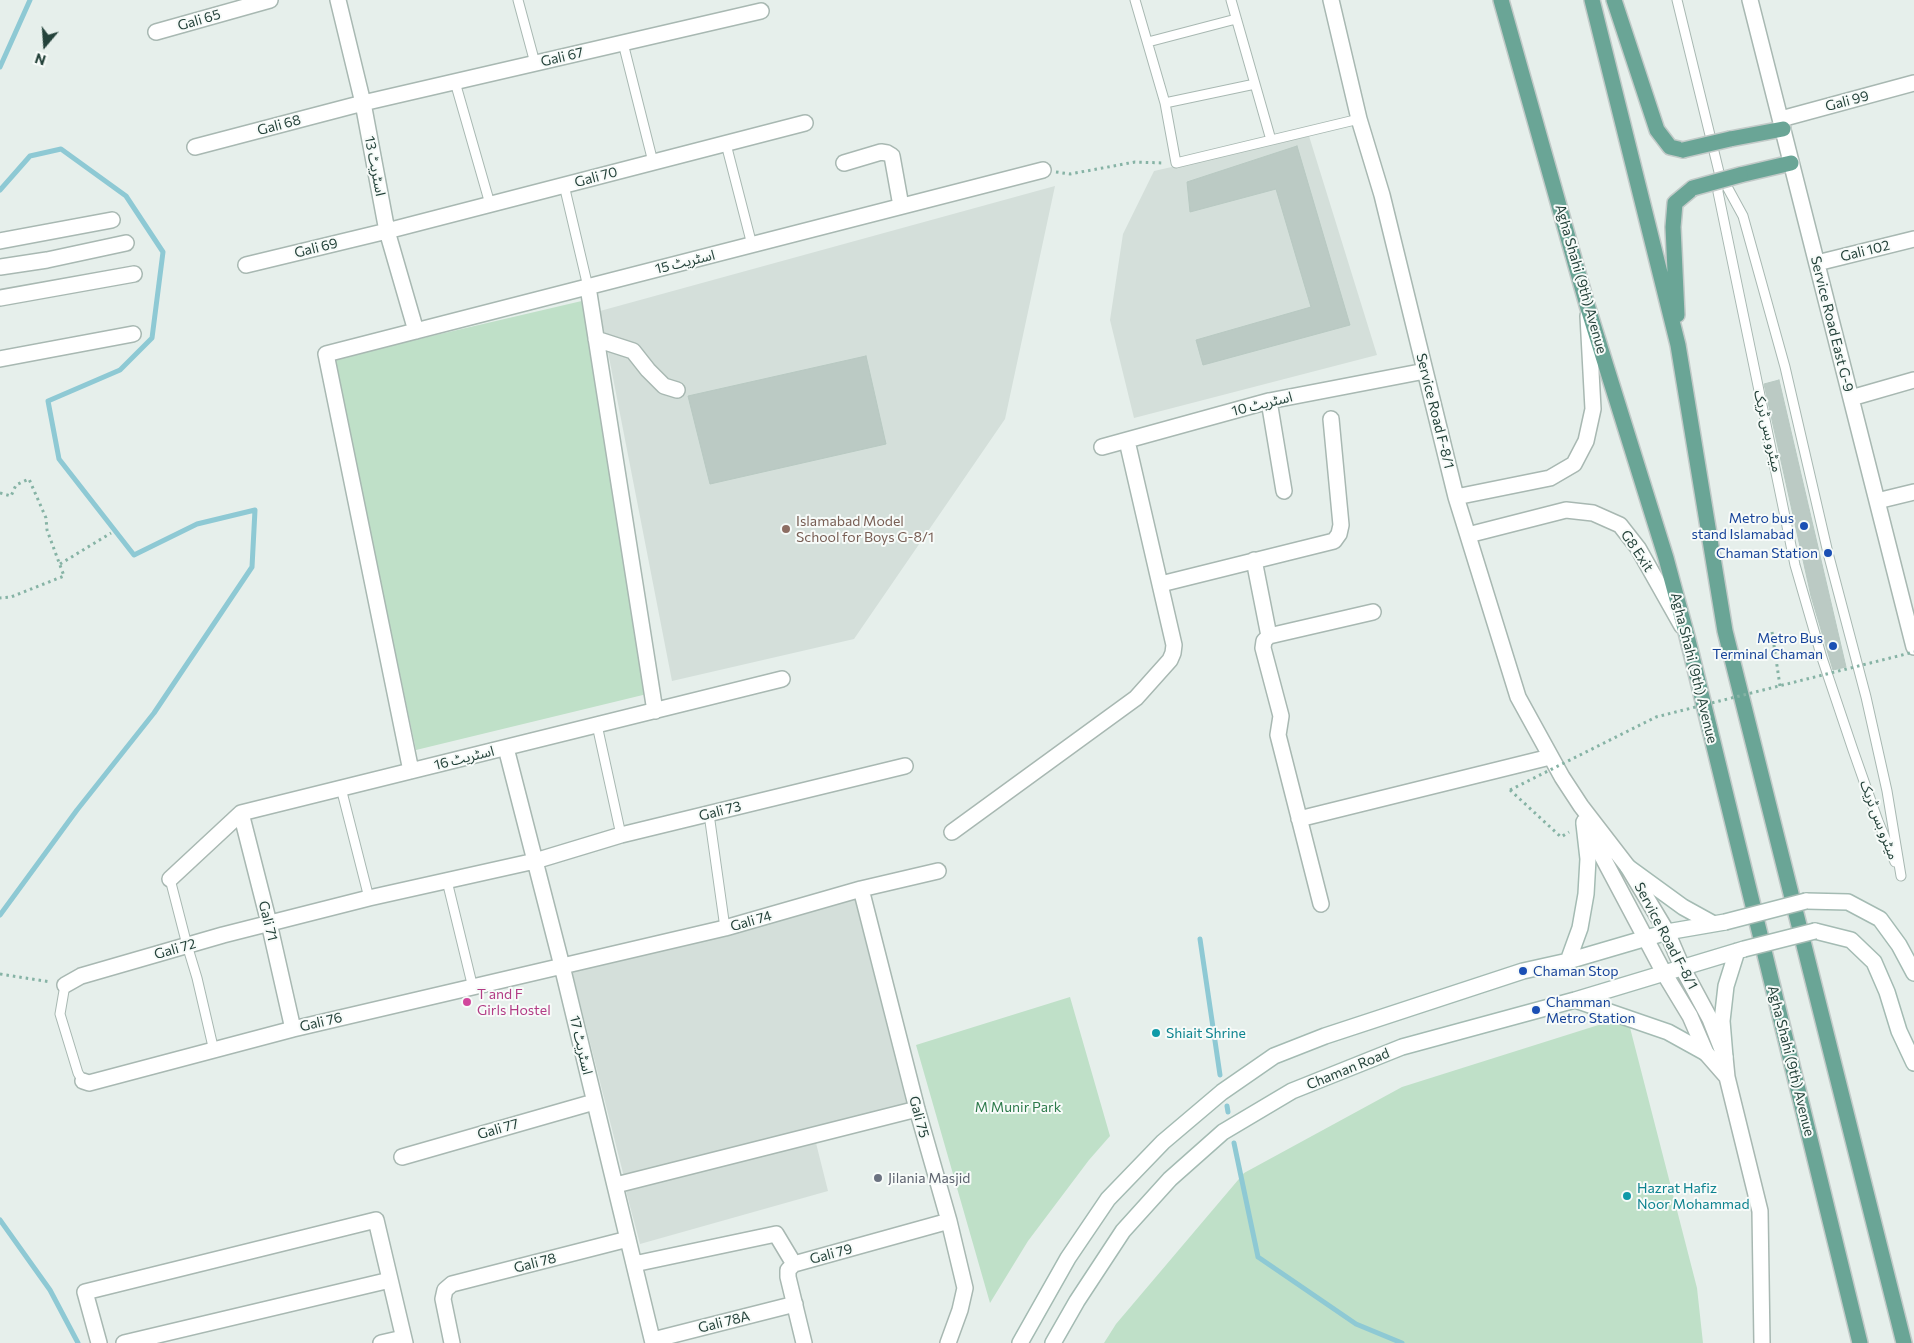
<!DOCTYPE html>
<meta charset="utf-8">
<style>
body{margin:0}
#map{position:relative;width:1914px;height:1343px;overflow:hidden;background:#e6efeb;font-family:Commissioner,sans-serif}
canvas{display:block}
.north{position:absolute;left:20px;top:20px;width:50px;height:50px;-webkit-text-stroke:4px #f7fbf9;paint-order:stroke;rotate:198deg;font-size:14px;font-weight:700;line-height:20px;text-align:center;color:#24423a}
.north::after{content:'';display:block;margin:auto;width:18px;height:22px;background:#24423a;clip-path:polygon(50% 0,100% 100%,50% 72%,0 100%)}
</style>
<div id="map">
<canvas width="1914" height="1343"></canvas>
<div class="north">N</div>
</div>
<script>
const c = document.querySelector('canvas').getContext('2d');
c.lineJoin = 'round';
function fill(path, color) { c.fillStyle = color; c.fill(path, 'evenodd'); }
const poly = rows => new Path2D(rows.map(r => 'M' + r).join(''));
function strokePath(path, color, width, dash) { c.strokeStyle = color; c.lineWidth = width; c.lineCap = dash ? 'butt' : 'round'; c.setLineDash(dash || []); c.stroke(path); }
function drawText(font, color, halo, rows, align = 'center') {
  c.font = font + ' Commissioner,"Noto Sans Arabic",sans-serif'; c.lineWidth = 4; c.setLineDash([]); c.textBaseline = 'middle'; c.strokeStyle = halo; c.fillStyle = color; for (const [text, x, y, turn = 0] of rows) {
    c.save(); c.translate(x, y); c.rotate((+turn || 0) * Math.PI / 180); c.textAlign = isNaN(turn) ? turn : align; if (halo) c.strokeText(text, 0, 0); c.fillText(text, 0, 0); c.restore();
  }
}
fill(poly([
 [1309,136,1377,355,1134,418,1110,320,1123,234,1154,171],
 [1055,186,1005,419,854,639,672,681,600,311],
 [854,896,907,1106,624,1177,571,967],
 [816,1143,828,1191,640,1244,626,1191]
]), '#d4dfda');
fill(poly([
 [586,300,647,694,416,750,333,359],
 [1070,997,1110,1136,1089,1160,1028,1241,990,1303,916,1045],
 [1627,1016,1697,1288,1703,1343,1104,1343,1116,1324,1244,1173,1402,1087]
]), '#bfe0c8');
strokePath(poly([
 [0,67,30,0],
 [0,190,30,156,61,149,126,196,163,252,152,338,120,370,48,401,59,459,134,555,197,524,255,510,252,567,154,713,77,810,0,915],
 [1200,939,1220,1075],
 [1227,1106,1228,1112],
 [1234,1143,1258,1257,1356,1324,1402,1343],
 [0,1220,50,1290,78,1343]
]), '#8ec9d4', 5);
const building = poly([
 [1297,146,1350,325,1203,365,1196,340,1311,307,1276,189,1190,212,1187,182,1297,146],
 [866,356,886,444,710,484,688,396,866,356],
 [1779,380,1846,667,1833,670,1811,596,1764,384,1779,380]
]);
fill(building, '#bbcac4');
strokePath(building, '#b8c9c2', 1);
const lane = poly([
 [518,0,535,63],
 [1135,0,1165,103,1176,163,1359,119],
 [1231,0,1271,140],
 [1677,0,1719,172,1743,216,1785,367,1828,553,1866,697,1887,791,1901,876],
 [1148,42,1236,19],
 [623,43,653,162],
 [455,82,490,204],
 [1165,103,1255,84],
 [726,144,752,245],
 [1719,177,1718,192,1795,565,1822,658,1853,750,1878,821,1895,862],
 [564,185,588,287],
 [597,725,621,835],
 [341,788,369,898],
 [709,814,725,928],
 [170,879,187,945,197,978,214,1051],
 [447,881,473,988],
 [65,985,60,1014,78,1073,83,1081]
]);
const street = poly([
 [338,0,363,103,387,231,416,331],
 [1331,0,1359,119,1382,195,1456,497,1518,697,1562,777,1581,806,1628,867,1667,932,1682,967,1710,1019,1725,1057,1727,1077,1760,1211,1762,1343],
 [1750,0,1914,647],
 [156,32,270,0],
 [1781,119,1914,83],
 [195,147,363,103,761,11],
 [844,163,881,152,887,153,892,156,901,206],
 [0,241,112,220],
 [1817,263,1914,239],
 [246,265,387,231,805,123],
 [0,267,47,260,126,243],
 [588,287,655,711],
 [0,298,134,274],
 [596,339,633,351,648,370,664,386,677,390],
 [0,359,133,334],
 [1851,398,1914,380],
 [1269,401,1284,491],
 [1102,447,1269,401,1425,371],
 [1456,497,1550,478,1574,464,1586,441,1593,409,1588,316],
 [1877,501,1914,492],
 [1468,535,1566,510,1593,513,1620,525,1638,548,1682,626],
 [1254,560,1269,636,1264,641,1263,648,1281,716,1278,735,1321,904],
 [1161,584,1334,541,1339,534,1341,525,1331,419],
 [1269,636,1373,612],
 [506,748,562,966,653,1343],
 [411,771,326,354,1043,170],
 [241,813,269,923,293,1029],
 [1299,819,1550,757],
 [1584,822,1664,973,1690,1016,1706,1053,1727,1077],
 [952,832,1136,698,1170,660,1173,653,1174,645,1127,441],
 [170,879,241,813,782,679],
 [861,889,917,1109,949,1221,965,1288,960,1310,948,1343],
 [65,985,81,976,223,935,369,898,535,861,621,835,905,766],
 [83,1081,89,1083,293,1029,725,928,861,889,938,871],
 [402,1157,594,1102],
 [616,1185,917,1109],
 [634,1264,776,1234,794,1264],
 [653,1340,795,1304],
 [99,1343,85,1292,376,1220,405,1343],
 [124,1343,390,1280],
 [381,1343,403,1338],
 [452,1343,443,1299,445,1290,452,1284,628,1239],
 [804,1343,788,1277,788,1270,794,1264,949,1221]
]);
const secondary = poly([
 [1628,867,1683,907,1712,923],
 [1806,901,1848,902,1880,919,1899,945,1914,973],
 [1815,931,1851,940,1874,962,1887,992,1899,1031,1914,1063],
 [1568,961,1580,928,1586,894,1588,859,1584,824],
 [1575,1000,1668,1032,1706,1053],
 [1725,1057,1722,1021,1726,986,1737,951],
 [1020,1343,1068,1258,1108,1199,1163,1142,1222,1092,1274,1056,1325,1036,1523,971,1568,961,1667,932,1725,922],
 [1053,1343,1077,1301,1123,1231,1170,1179,1223,1132,1292,1091,1402,1047,1575,1000,1744,949]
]);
const primary = poly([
 [1501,0,1587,305,1666,558,1687,636,1860,1343],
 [1592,0,1678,345,1725,631,1904,1343],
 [1614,0,1657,130,1670,147,1683,150],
 [1730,139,1783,129],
 [1740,175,1791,163],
 [1677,315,1673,227,1675,203,1693,188]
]);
strokePath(lane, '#a8b8b2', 11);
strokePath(street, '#a8b8b2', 18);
strokePath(secondary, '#a4bbb3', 18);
strokePath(primary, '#c2cac8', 18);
strokePath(poly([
 [1056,172,1070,174,1135,162,1163,163],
 [0,493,11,496,16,485,29,479,46,518,47,530,64,576,11,597,0,598],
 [60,564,111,533],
 [1772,632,1780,686],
 [1510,790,1561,837,1569,832],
 [0,974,51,982]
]), '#86b3a5', 3, [2.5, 4]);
strokePath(lane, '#fff', 9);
strokePath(street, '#fff', 15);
strokePath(secondary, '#fff', 15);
strokePath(primary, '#6aa596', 15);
const secondaryBridge = poly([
 [1725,922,1806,901],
 [1744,949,1815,931]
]);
const primaryBridge = poly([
 [1683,150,1730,139],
 [1693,188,1740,175]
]);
strokePath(secondaryBridge, '#a4bbb3', 18, []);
strokePath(primaryBridge, '#c2cac8', 18, []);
strokePath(poly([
 [1510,790,1656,717,1914,652]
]), '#86b3a5', 3, [2.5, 4]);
strokePath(secondaryBridge, '#fff', 15);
strokePath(primaryBridge, '#6aa596', 15);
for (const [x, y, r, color] of [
 [1804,526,5,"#1a4fb4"],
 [786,529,5,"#8d6e63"],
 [1828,553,5,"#1a4fb4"],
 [1833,646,5,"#1a4fb4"],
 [1523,971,5,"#1a4fb4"],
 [467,1002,5,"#d1479c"],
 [1536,1010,5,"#1a4fb4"],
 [1156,1033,5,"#0f9aa8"],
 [878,1178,5,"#6b7280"],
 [1627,1196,5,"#0f9aa8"]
]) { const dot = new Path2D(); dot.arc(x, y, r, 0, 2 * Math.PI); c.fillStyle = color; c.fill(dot); strokePath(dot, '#f7fbf9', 2); }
drawText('14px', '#24423a', '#f7fbf9', [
 ["Gali 65",199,20,-16],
 ["Gali 67",562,57,-13],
 ["Gali 99",1847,101,-15],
 ["Gali 68",279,125,-15],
 ["اسٹریٹ 13",375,166,79],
 ["Gali 70",596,177,-15],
 ["Gali 69",316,248,-14],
 ["Gali 102",1865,251,-14],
 ["اسٹریٹ 15",685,262,-14],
 ["Agha Shahi (9th) Avenue",1581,279,74],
 ["Service Road East G-9",1832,324,76],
 ["اسٹریٹ 10",1262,404,-14],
 ["Service Road F-8/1",1435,411,76],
 ["میٹرو بس ٹریک",1768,431,77],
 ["G8 Exit",1637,551,56],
 ["Agha Shahi (9th) Avenue",1694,668,76],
 ["اسٹریٹ 16",464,758,-14],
 ["Gali 73",720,811,-14],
 ["میٹرو بس ٹریک",1879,820,69],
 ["Gali 71",268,921,76],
 ["Gali 74",751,921,-16],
 ["Service Road F-8/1",1666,936,62],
 ["Gali 72",175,949,-16],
 ["Gali 76",321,1022,-13],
 ["اسٹریٹ 17",581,1045,77],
 ["Agha Shahi (9th) Avenue",1791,1061,76],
 ["Chaman Road",1348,1069,-22],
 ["Gali 75",919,1117,75],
 ["Gali 77",498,1129,-16],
 ["Gali 79",831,1254,-15],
 ["Gali 78",535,1263,-14],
 ["Gali 78A",724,1322,-14]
]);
drawText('14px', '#164399', '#f7fbf9', [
 ["Metro bus",1794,518],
 ["stand Islamabad",1794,534],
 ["Chaman Station",1818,553],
 ["Metro Bus",1823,638],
 ["Terminal Chaman",1823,654],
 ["Chaman Stop",1533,971,"left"],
 ["Chamman",1546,1002,"left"],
 ["Metro Station",1546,1018,"left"]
], 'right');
drawText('14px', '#785e54', '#f7fbf9', [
 ["Islamabad Model",796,521],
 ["School for Boys G-8/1",796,537]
], 'left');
drawText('14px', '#b23c85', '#f7fbf9', [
 ["T and F",477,994],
 ["Girls Hostel",477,1010]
], 'left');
drawText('14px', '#0d838f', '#f7fbf9', [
 ["Shiait Shrine",1166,1033],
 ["Hazrat Hafiz",1637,1188],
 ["Noor Mohammad",1637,1204]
], 'left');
drawText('14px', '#2d7a4b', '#f7fbf9', [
 ["M Munir Park",1018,1107]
]);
drawText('14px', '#5b616d', '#f7fbf9', [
 ["Jilania Masjid",888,1178]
], 'left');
</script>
